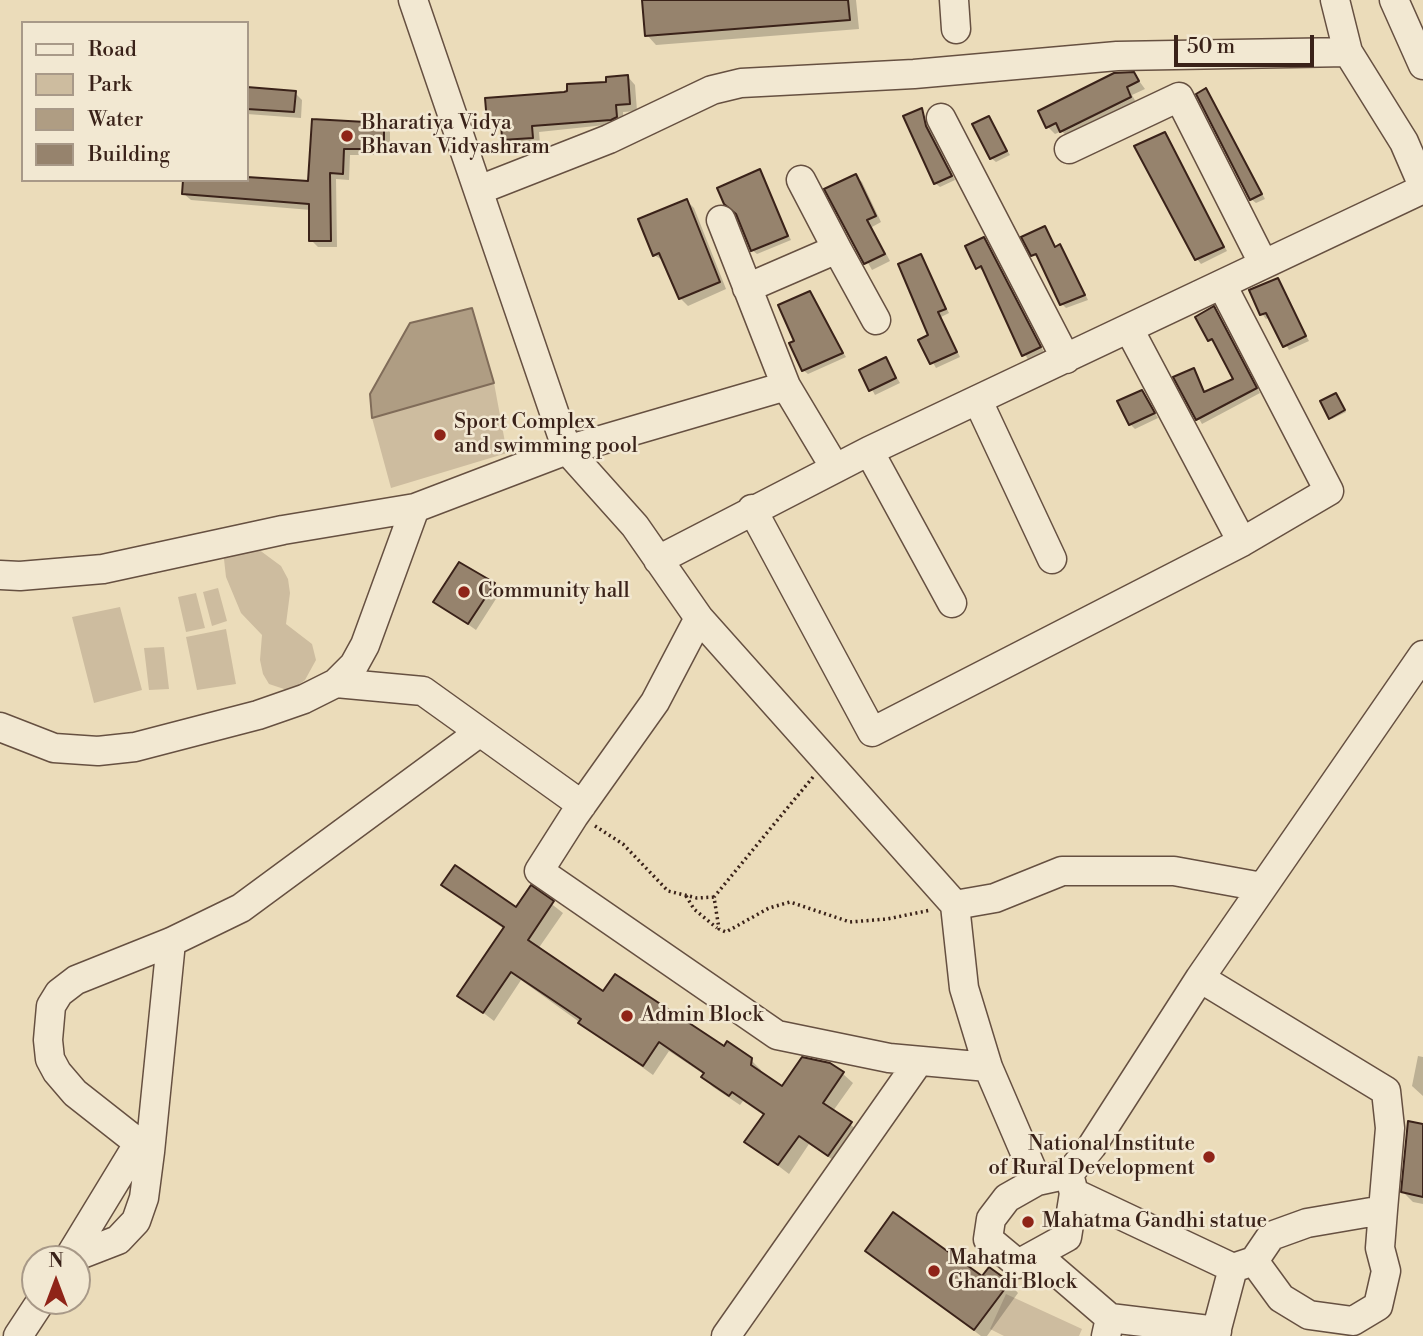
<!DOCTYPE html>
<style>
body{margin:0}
#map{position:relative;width:1423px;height:1336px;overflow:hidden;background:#ebdcba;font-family:"Libre Bodoni",serif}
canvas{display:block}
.legend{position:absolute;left:21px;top:21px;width:228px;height:161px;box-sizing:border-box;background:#f2e8d2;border:2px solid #a89988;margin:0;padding:9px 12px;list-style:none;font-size:21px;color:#3a2219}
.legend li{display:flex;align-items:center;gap:14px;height:35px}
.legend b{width:35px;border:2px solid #a89988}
.north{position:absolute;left:21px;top:1245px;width:70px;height:70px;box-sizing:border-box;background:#f2e8d2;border:2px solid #a89988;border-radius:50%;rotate:0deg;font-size:19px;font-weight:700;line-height:28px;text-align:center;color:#3a2219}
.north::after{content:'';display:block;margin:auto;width:24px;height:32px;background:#8f2418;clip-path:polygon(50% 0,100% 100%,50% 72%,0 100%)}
.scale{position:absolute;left:1174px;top:35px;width:140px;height:32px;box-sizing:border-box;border:4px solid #3a2219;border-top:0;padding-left:9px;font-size:21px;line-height:24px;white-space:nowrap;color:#3a2219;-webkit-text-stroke:5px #f2e8d2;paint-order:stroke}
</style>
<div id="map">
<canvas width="1423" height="1336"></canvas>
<ul class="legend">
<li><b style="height:9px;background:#f2e8d2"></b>Road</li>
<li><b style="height:19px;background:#cdbc9f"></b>Park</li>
<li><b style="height:19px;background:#af9d83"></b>Water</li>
<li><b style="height:19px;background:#96836d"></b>Building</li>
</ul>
<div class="north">N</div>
<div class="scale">50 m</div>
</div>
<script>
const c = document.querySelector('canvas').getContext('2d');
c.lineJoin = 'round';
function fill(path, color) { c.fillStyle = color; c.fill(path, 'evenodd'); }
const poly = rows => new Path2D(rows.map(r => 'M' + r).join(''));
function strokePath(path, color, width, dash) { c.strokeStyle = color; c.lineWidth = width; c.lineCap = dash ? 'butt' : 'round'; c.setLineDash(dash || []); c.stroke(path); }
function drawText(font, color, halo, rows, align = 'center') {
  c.font = font + ' "Libre Bodoni",serif'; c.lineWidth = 5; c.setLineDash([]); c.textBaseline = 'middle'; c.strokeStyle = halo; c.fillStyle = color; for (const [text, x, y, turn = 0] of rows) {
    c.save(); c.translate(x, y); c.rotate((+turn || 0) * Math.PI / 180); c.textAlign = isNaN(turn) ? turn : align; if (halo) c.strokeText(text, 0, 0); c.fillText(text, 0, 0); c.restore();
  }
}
fill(poly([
 [494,383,507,453,391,488,372,418],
 [228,547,258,549,281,566,288,579,290,593,286,624,312,644,316,660,305,680,290,691,269,684,263,674,260,660,262,635,241,613,226,577,224,559],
 [218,588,227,621,212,626,203,592],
 [196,593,205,628,186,632,178,597],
 [120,607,142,690,94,703,72,617],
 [226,629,236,684,197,690,186,637],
 [164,647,169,689,149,690,144,648],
 [1006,1294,1082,1329,1079,1336,1004,1336,990,1329]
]), '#cdbc9f');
const water = poly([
 [472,308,494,383,372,418,370,394,410,323,472,308]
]);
fill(water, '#af9d83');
strokePath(water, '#806c59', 2);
fill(poly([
 [644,0,856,0,859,29,656,45,647,35],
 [1134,74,1145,89,1132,95,1137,104,1068,138,1062,131,1055,134,1048,127],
 [628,77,635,85,637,111,623,112,624,123,539,132,540,144,511,146,503,139,503,128,496,129,489,122,564,94],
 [247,89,295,93,302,100,301,118,247,114],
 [1206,91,1210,95,1265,199,1256,203,1251,199],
 [921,110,955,180,940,187,935,183],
 [989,118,1010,155,996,162,991,158],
 [313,120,383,125,390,132,390,155,350,155,349,180,336,179,337,247,318,247,311,240,311,210,191,200,184,194,247,178,310,183],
 [1165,134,1227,251,1201,264,1197,259],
 [759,171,791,240,757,254,752,250],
 [856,176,862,182,881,222,872,227,890,261,872,270,827,190],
 [687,201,694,208,726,289,688,306,680,298,664,261,654,255],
 [1045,228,1057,248,1060,247,1064,251,1088,300,1066,308,1062,304,1040,258,1033,255],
 [984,239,1044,352,1028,360,985,271,977,268],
 [920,256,949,313,941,317,960,357,936,368,921,341,930,336],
 [1277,280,1309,341,1289,350,1270,317,1266,319,1262,314,1252,290],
 [809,293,846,357,808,374,803,370,796,342],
 [1214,308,1260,393,1202,424,1176,378,1194,371,1206,394,1236,380,1216,343,1209,340],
 [886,359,900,383,875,395,862,371],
 [1142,392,1158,418,1135,429,1130,424],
 [1338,396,1346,412,1332,419,1330,418],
 [494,584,501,591,476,630,436,602],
 [443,885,517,909,531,888,563,913,538,949,604,993,751,1060,761,1070,760,1074,782,1089,843,1074,853,1083,833,1111,861,1133,839,1164,809,1144,789,1174,747,1142,765,1116,743,1101,740,1105,713,1087,703,1077,705,1075,669,1051,653,1075,521,980,494,1021,460,995,504,929],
 [1418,1056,1423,1057,1423,1096,1412,1086],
 [1423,1126,1423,1204,1413,1202,1403,1192],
 [867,1250,1009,1283,1018,1293,987,1336,981,1336]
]), '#0003');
const building = poly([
 [642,0,848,0,850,20,645,36,642,0],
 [1134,72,1139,81,1127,87,1131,97,1060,132,1056,123,1046,128,1038,111,1114,73,1134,72],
 [628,75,630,104,616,105,617,117,611,120,532,126,533,138,502,140,501,121,487,122,485,98,564,92,567,91,567,84,606,82,606,77,628,75],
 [247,87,296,91,294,112,247,109,247,87],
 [1206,88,1262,194,1250,200,1196,94,1206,88],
 [922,108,926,126,952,176,934,184,903,116,922,108],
 [989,116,1007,151,990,159,972,124,989,116],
 [312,119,384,123,384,149,344,149,343,174,330,173,331,241,309,241,309,204,182,194,183,180,247,180,247,177,308,181,312,119],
 [1165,132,1224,247,1195,260,1134,146,1165,132],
 [760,169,788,236,751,251,736,214,724,204,717,188,760,169],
 [856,174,876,216,867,220,885,254,864,264,824,189,856,174],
 [687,199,720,282,679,299,659,253,653,256,638,219,687,199],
 [1045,226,1055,247,1060,244,1085,295,1060,305,1036,254,1031,256,1021,237,1045,226],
 [984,237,1041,347,1022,356,981,266,976,269,965,246,984,237],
 [921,254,946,309,938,312,957,352,930,364,918,340,928,335,898,264,921,254],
 [1278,278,1306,336,1283,347,1266,313,1260,315,1249,290,1278,278],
 [810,291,843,353,802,371,789,343,794,341,778,305,810,291],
 [1214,306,1257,388,1196,420,1173,377,1194,368,1204,392,1233,379,1212,339,1208,341,1195,317,1214,306],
 [886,357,896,378,869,391,859,370,886,357],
 [1142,390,1155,413,1129,425,1117,401,1142,390],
 [1336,393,1345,410,1329,419,1320,401,1336,393],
 [459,562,495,583,468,624,433,602,459,562],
 [455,865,516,907,531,885,554,901,528,940,603,991,615,974,724,1046,727,1041,752,1058,751,1065,782,1086,802,1057,830,1063,844,1072,823,1103,852,1122,828,1156,799,1136,778,1165,744,1142,764,1114,732,1092,729,1096,701,1077,704,1073,659,1042,643,1066,578,1023,581,1019,511,972,483,1013,457,996,504,927,441,885,455,865],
 [1408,1121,1423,1124,1423,1197,1401,1192,1408,1121],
 [893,1212,982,1276,989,1267,1010,1282,974,1330,865,1251,893,1212]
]);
fill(building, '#96836d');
strokePath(building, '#3a2219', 2);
const minor = poly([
 [413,0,567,450,635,526,699,618,955,905,995,898,1062,871,1174,871,1262,887],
 [954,0,956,29],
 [1335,0,1348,52,1404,142,1423,186],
 [1394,0,1423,65],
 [941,118,1066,359],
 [1069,149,1179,97,1263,263],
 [801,180,837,249],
 [479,190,609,139,712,90,741,83,914,74,1117,56,1348,52],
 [747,288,837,249,876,320],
 [1129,329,1242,542],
 [786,386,835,468],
 [978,401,1052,559],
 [869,451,952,603],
 [752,509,872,732,1242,542,1329,491,1222,285],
 [658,560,869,451,1423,189],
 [0,575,20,576,103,569,283,530,415,508,567,450,786,386,721,220],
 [699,618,655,702,574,816,539,871,777,1035,889,1058,988,1067],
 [336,683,423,691,582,805],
 [0,727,54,748,98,751,135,747,258,715,304,699,336,683,354,665,365,645,415,508],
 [955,905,964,988,988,1067,1037,1181],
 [1200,978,1386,1091,1390,1128,1383,1210,1380,1248,1386,1271,1378,1306,1353,1321,1309,1315,1281,1298,1254,1261,1271,1236,1307,1223,1383,1210],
 [150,1152,75,1093,57,1072,50,1059,48,1040,51,1006,59,993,76,980,171,942,241,908,480,732],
 [1069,1174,1074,1193,1067,1237,1018,1264,988,1239,991,1219,1007,1198,1037,1181,1069,1174,1092,1146,1200,978,1423,655],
 [1074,1193,1233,1268],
 [1038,1256,1110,1318,1106,1336],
 [68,1259,138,1144],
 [69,1259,118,1240,136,1221,144,1198,150,1152,171,942],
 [1110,1318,1217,1331],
 [18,1336,41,1301],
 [726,1336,919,1061],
 [1215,1336,1233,1268,1251,1262]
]);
strokePath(minor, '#665041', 31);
strokePath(poly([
 [813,777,714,897,719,929,726,932,769,908,790,902,850,922,887,919,931,910],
 [595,826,623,844,668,891,697,898,714,897],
 [686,896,694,909,717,928]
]), '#3a2219', 3.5, [2, 3.5]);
strokePath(minor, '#f2e8d2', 28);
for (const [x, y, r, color] of [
 [347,136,7,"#8f2418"],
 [440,435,7,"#8f2418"],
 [464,592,7,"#8f2418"],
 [627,1016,7,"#8f2418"],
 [1209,1157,7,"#8f2418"],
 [1028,1222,7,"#8f2418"],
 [934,1271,7,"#8f2418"]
]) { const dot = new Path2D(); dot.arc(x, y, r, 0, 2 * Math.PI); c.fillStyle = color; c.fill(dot); strokePath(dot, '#f2e8d2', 2.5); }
drawText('21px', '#3a2219', '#f2e8d2', [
 ["Bharatiya Vidya",361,124],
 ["Bhavan Vidyashram",361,148],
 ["Sport Complex",454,423],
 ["and swimming pool",454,447],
 ["Community hall",478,592],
 ["Admin Block",641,1016],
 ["National Institute",1195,1145,"right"],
 ["of Rural Development",1195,1169,"right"],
 ["Mahatma Gandhi statue",1042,1222],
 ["Mahatma",948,1259],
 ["Ghandi Block",948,1283]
], 'left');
</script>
